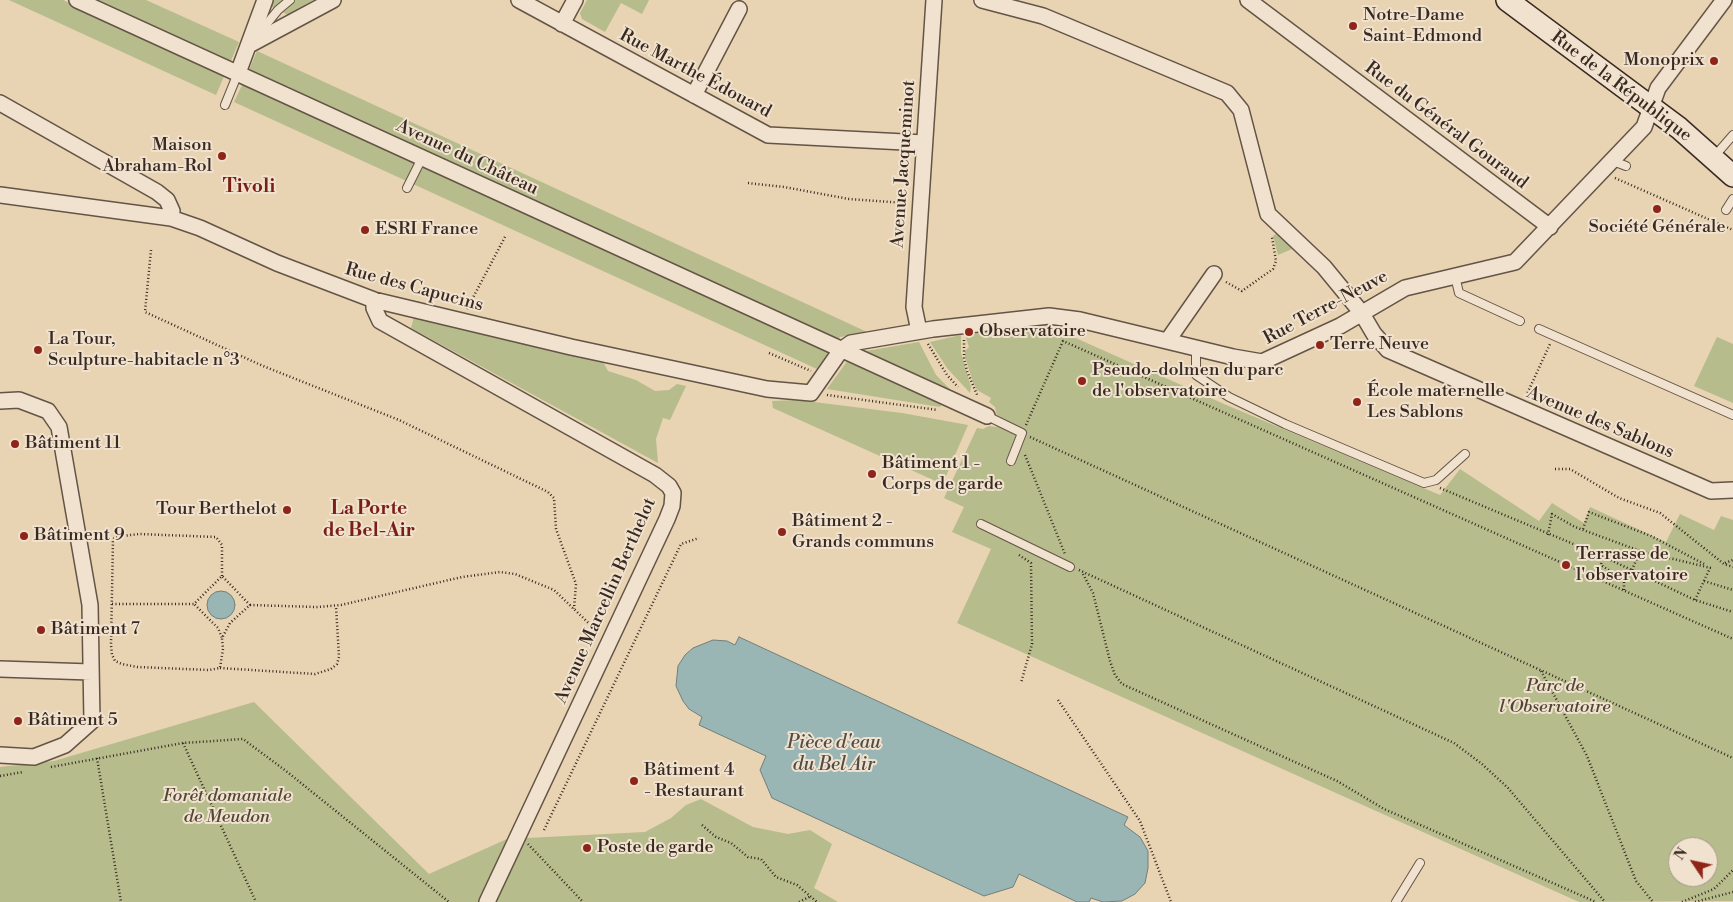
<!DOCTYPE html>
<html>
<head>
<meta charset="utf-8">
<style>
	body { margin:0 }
	#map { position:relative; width:1733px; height:902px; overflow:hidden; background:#e8d3b3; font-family:"Libre Bodoni",serif }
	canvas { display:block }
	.north { position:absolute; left:1668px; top:837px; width:50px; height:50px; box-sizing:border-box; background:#f0e2ce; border:1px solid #a69889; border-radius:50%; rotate:304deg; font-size:14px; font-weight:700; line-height:20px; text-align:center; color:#382921 }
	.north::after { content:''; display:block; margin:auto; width:18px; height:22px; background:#8f2418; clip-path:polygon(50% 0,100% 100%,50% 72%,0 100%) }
</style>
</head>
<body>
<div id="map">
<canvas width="1733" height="902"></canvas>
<div class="north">N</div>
</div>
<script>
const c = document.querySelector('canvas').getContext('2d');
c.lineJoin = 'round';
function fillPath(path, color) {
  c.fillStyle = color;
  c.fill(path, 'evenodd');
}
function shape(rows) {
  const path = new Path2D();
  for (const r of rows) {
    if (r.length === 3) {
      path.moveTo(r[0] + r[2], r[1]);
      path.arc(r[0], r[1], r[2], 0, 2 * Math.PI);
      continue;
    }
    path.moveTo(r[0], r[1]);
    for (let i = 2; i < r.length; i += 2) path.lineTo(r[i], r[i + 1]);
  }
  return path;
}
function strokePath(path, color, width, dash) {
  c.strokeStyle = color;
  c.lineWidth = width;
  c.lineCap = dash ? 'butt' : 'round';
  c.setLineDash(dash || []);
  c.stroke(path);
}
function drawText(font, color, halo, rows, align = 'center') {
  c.font = font + ' "Libre Bodoni",serif';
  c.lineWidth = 4;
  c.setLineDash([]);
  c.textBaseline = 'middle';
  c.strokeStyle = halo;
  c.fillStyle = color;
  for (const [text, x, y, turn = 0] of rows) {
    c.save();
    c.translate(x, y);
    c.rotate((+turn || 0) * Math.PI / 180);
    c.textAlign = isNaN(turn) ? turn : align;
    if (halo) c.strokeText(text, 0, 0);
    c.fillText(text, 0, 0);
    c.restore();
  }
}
fillPath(shape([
	[9,0,63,0,225,74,216,95],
	[91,0,146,0,239,42,230,63],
	[272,0,313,0,288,15,270,6],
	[587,0,649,0,642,14,621,3,605,32,582,19,580,13],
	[257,51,824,312,867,332,840,337,837,341,248,72],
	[244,81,829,351,817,369,234,102],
	[1277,233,1292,249,1278,255,1273,236],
	[414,317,603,362,608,371,636,380,655,391,669,390,677,384,686,386,670,420,663,418,656,439,658,463,411,328],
	[1044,324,1224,404,1440,495,1460,469,1539,521,1552,503,1584,523,1590,507,1666,542,1680,514,1714,530,1721,516,1733,520,1733,901,1579,902,957,623,991,549,952,532,964,507,944,498,977,428,983,429,989,426,996,427,1001,417,997,416,995,407,989,402,991,398,977,390,973,382,965,357,965,351,969,347,965,335],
	[1678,847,1708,847,1708,877,1678,877],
	[961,335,961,353,971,387,970,393,947,368,930,342],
	[1717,337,1733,344,1733,403,1694,386],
	[919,342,936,375,950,389,947,392,860,352],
	[848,360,943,403,940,407,827,389],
	[798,400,902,413,968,425,946,476,940,483,773,408,772,401],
	[254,702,429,874,507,839,645,832,671,818,686,805,701,799,753,827,788,834,810,830,832,844,814,888,838,902,0,902,0,767,54,761]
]), '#b6bc8c');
const water = shape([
	[221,605,14],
	[739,637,1128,817,1124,825,1140,837,1148,851,1148,868,1145,883,1135,894,1122,901,1103,902,1091,898,1089,902,1077,902,1019,874,1013,887,984,896,772,798,760,770,766,756,699,725,702,717,689,709,683,701,676,686,678,666,685,655,693,648,713,640,727,641,735,645,739,637]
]);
fillPath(water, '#99b6b5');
strokePath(water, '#727e7a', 1);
const service = shape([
	[256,37,278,10,290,0],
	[225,105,238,73],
	[1713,158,1733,135],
	[1613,161,1626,166],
	[407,188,422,158],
	[1726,210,1733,199],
	[1455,276,1459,293,1520,321],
	[1539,329,1733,415],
	[1196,347,1196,375,1229,397,1285,424,1424,483,1436,480,1465,454],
	[987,416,1022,433,1011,461],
	[981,524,1070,567],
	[1396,902,1420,863]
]);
const minor = shape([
	[77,0,987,416],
	[519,0,768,135,924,143],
	[982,0,1043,16,1227,93,1241,110,1268,214,1324,267,1361,312,1374,334,1388,350,1711,491,1733,490],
	[1248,0,1550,227],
	[562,24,575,0],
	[251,44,333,0],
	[238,73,265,0],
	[694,95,739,9],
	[0,103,157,192,167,200,172,211,171,218],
	[0,195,171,218,200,228,277,263,374,300,571,347,767,389,811,393,841,350,851,343,933,329,1049,316,1080,320,1233,357,1262,362,1340,326,1405,288,1515,262,1644,127,1658,88,1724,0],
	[374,300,374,308,380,321,655,475,669,486,673,493,672,506,667,519,487,902],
	[919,331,914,307,934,0],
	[1168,340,1214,274],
	[0,401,19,400,48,411,59,427,90,605,92,721,65,745,34,757,0,755],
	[0,669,91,672]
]);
const secondary = shape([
	[1507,0,1679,128,1733,176]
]);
strokePath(service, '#645446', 10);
strokePath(minor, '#645446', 18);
strokePath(secondary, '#382921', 24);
strokePath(shape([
	[1615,178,1733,230],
	[748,183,784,187,849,199,906,203],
	[151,250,145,312,263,366,399,420,548,492,554,498,556,529,576,584,574,609],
	[1226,282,1242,291,1273,269,1276,261,1272,237],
	[467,309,506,235],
	[964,340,964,358,967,371,978,397],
	[928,344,947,375,958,387],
	[769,353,811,371],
	[827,395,938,410],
	[1526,396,1550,344],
	[1026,425,1063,341,1733,639],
	[1030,437,1733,758],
	[1025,455,1065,554],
	[1555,469,1570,469,1619,498,1660,513,1724,564,1733,567],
	[1440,488,1602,556,1695,600,1733,612],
	[1583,529,1589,512,1651,536,1706,565],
	[1548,535,1552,514,1575,527,1640,551,1711,568],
	[1019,555,1031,563,1032,644,1021,683],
	[1602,556,1601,565,1624,580,1624,590],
	[1725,563,1733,560],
	[1079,570,1454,743,1482,764,1508,788,1605,902],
	[1632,570,1640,551],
	[1083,574,1093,593,1110,661,1115,675,1122,684,1337,781,1384,809,1596,902],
	[222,576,222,545,216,537,139,534,115,537,113,540,111,645,112,655,115,661,122,664,137,667,209,670,220,668,223,649,222,638],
	[1704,581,1733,590],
	[1695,600,1710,568],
	[112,604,194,604,222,576,250,605,230,623,222,638,218,628,194,604],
	[250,605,317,607,341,605,462,577,500,572,515,574,554,590,598,632],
	[220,668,315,674,331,669,337,664,339,657,336,606],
	[1541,671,1587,756,1636,881,1653,902],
	[1058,700,1140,821,1171,902],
	[183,743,256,902],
	[97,758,121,902],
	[51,767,183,743,243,739,286,771,449,902],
	[0,776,23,772],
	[702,825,716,837,731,843,748,857,761,859,776,877,797,885,817,902],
	[544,830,681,544,699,538],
	[528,844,583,902],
	[799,902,811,896],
	[1682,902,1714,889,1733,870],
	[1695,902,1733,892]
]), '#382921', 2.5, [1, 2.5]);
strokePath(service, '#f0e2ce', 8);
strokePath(minor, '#f0e2ce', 15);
strokePath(secondary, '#f0e2ce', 21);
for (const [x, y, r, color] of [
	[1353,26,5,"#8f2418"],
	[1714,61,5,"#8f2418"],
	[222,156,5,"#8f2418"],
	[1657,209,5,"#8f2418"],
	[365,230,5,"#8f2418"],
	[969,332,5,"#8f2418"],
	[1320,345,5,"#8f2418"],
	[38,350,5,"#8f2418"],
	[1082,381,5,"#8f2418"],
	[1357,402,5,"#8f2418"],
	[15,444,5,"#8f2418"],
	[872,474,5,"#8f2418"],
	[287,510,5,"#8f2418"],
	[782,532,5,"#8f2418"],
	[24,536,5,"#8f2418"],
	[1566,565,5,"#8f2418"],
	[41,630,5,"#8f2418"],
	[18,721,5,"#8f2418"],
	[634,781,5,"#8f2418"],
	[587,848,5,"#8f2418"]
]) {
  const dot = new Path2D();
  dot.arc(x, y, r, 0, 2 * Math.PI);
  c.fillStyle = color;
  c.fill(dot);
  strokePath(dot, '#f0e2ce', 2);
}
drawText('18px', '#382921', '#f0e2ce', [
	["Notre-Dame",1363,16],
	["Saint-Edmond",1363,37],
	["Monoprix",1704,61,"right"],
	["Maison",212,146,"right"],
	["Abraham-Rol",212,167,"right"],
	["Société Générale",1657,228,"center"],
	["ESRI France",375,230],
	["Observatoire",979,332],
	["La Tour,",48,340],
	["Sculpture-habitacle n°3",48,361],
	["Terre Neuve",1330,345],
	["Pseudo-dolmen du parc",1092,371],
	["de l'observatoire",1092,392],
	["École maternelle",1367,392],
	["Les Sablons",1367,413],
	["Bâtiment 11",25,444],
	["Bâtiment 1 -",882,464],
	["Corps de garde",882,485],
	["Tour Berthelot",277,510,"right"],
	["Bâtiment 2 -",792,522],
	["Grands communs",792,543],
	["Bâtiment 9",34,536],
	["Terrasse de",1576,555],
	["l'observatoire",1576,576],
	["Bâtiment 7",51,630],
	["Bâtiment 5",28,721],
	["Bâtiment 4",644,771],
	["- Restaurant",644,792],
	["Poste de garde",597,848]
], 'left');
drawText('18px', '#382921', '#f0e2ce', [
	["Rue Marthe Édouard",695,74,28],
	["Rue de la République",1621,87,37],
	["Rue du Général Gouraud",1446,126,37],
	["Avenue du Château",467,158,25],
	["Avenue Jacqueminot",904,164,-86],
	["Rue des Capucins",414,288,15],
	["Rue Terre-Neuve",1326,308,-28],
	["Avenue des Sablons",1600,423,23],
	["Avenue Marcellin Berthelot",606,601,-66]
]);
drawText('italic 18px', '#514636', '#f0e2ce', [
	["Parc de",1555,687],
	["l'Observatoire",1555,708],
	["Forêt domaniale",227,797],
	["de Meudon",227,818]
]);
drawText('bold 19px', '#7a1f14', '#f0e2ce', [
	["Tivoli",249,187],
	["La Porte",369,509],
	["de Bel-Air",369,531]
]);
drawText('italic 19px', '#504c46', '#f0e2ce', [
	["Pièce d'eau",834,743],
	["du Bel Air",834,765]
]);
</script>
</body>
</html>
